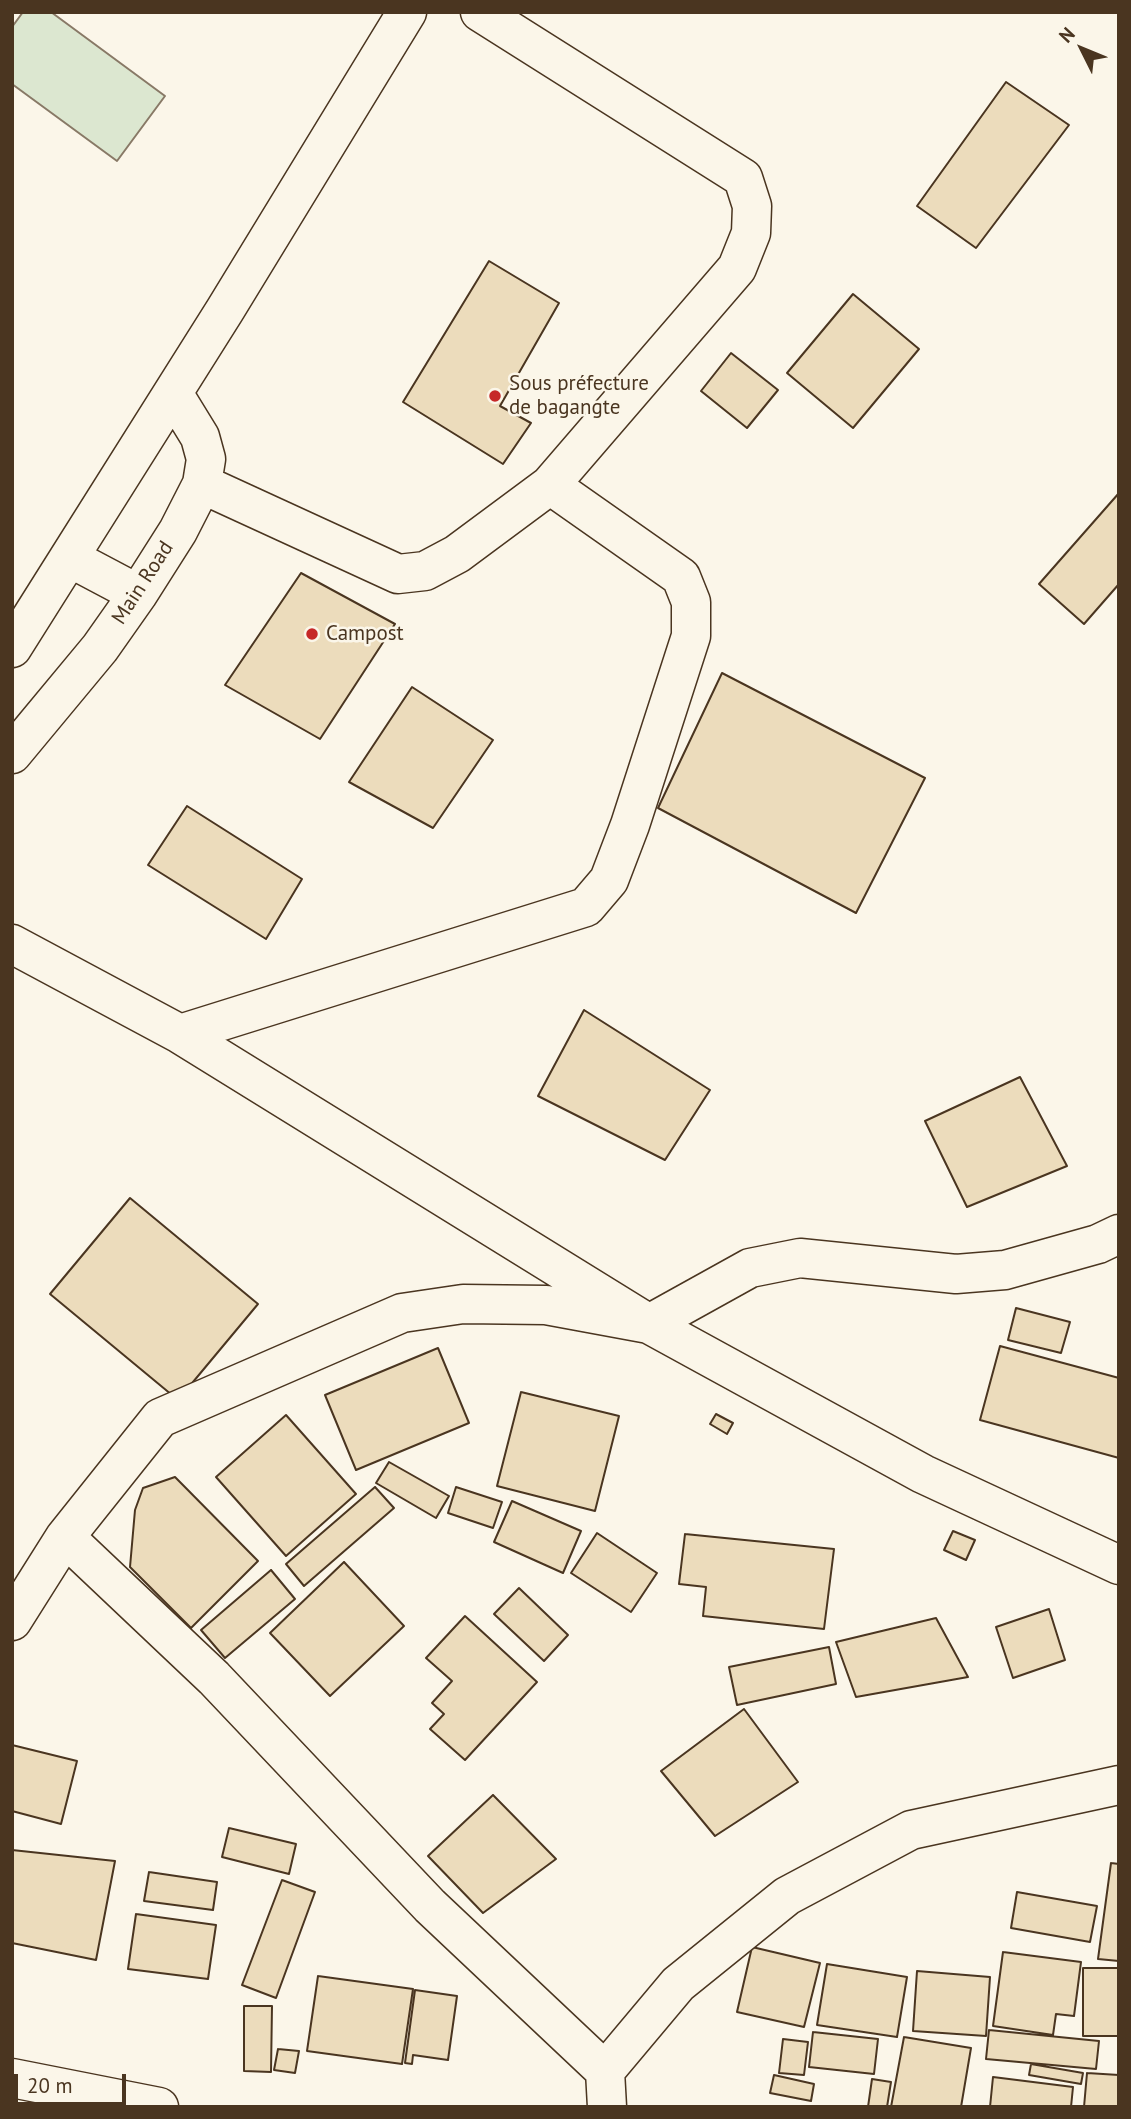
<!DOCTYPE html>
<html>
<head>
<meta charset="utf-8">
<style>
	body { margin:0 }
	#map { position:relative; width:1131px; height:2119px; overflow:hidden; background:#fbf6e9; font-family:"PT Sans",sans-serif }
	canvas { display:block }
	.frame { position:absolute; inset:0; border:14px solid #4a3520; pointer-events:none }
	.north { position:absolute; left:1047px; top:14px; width:70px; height:70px; -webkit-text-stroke:5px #fbf6e9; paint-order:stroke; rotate:313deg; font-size:19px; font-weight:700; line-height:28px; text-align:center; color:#4a3520 }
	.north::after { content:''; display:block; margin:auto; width:24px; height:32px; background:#4a3520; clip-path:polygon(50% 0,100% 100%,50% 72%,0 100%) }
	.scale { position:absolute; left:14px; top:2074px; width:112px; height:32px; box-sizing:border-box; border:4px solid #4a3520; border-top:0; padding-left:9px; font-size:21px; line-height:24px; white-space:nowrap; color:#4a3520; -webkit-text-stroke:5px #fbf6e9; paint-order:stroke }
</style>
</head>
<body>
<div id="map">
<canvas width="1131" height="2119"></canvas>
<div class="frame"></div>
<div class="north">N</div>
<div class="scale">20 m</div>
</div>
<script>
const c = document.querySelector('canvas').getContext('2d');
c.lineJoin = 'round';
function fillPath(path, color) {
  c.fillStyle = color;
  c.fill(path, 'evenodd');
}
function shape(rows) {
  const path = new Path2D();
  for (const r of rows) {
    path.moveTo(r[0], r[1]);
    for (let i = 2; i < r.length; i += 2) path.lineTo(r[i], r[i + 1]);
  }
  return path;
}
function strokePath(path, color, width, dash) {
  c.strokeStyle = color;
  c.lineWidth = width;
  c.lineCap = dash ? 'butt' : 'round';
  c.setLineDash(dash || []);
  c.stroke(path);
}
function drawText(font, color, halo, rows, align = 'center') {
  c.font = font + ' "PT Sans",sans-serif';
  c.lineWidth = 5;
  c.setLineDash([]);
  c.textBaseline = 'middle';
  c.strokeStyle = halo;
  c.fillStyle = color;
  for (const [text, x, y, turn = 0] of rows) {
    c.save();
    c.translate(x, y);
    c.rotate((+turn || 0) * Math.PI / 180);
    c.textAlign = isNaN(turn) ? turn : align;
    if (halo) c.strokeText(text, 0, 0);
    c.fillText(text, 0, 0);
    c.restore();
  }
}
const green = shape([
	[23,12,51,12,165,96,117,161,12,84,12,27,23,12]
]);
fillPath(green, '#dce7d0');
strokePath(green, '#887966', 2);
const building = shape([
	[1006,82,1069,125,976,248,917,206,1006,82],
	[489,261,559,303,500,406,531,423,503,464,403,402,489,261],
	[853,294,919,349,853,428,787,373,853,294],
	[731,353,778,390,747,428,701,391,731,353],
	[1119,493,1119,584,1084,624,1039,584,1119,493],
	[301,573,395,624,320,739,225,685,301,573],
	[722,673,925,778,856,913,658,808,722,673],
	[412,687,493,740,433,828,349,782,412,687],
	[187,806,302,879,266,939,148,865,187,806],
	[584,1010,710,1090,665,1160,538,1096,584,1010],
	[1020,1077,1067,1166,967,1207,925,1121,1020,1077],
	[130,1198,258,1304,178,1400,50,1294,130,1198],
	[1016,1308,1070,1322,1061,1353,1008,1340,1016,1308],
	[1000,1346,1119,1378,1119,1458,980,1420,1000,1346],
	[438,1348,469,1423,356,1470,325,1395,438,1348],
	[521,1392,619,1416,595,1511,497,1486,521,1392],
	[716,1414,733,1423,727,1434,710,1424,716,1414],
	[286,1415,356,1494,286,1556,216,1477,286,1415],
	[389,1462,449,1496,436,1518,376,1483,389,1462],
	[175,1477,258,1561,191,1628,130,1567,135,1510,143,1488,175,1477],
	[375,1487,394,1508,304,1586,286,1564,375,1487],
	[456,1487,502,1502,493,1528,448,1513,456,1487],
	[512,1501,581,1531,563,1573,494,1542,512,1501],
	[953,1531,975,1540,966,1560,944,1550,953,1531],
	[597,1533,657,1573,631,1612,571,1573,597,1533],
	[685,1534,834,1549,824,1629,703,1616,706,1587,679,1584,685,1534],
	[344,1562,404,1626,330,1696,270,1633,344,1562],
	[271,1570,295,1599,225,1658,201,1630,271,1570],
	[519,1588,568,1635,544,1661,494,1614,519,1588],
	[1049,1609,1065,1660,1013,1678,996,1627,1049,1609],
	[465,1616,537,1682,465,1760,430,1729,444,1714,432,1703,452,1681,426,1658,465,1616],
	[936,1618,968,1677,856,1697,836,1642,936,1618],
	[829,1647,836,1684,737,1705,729,1667,829,1647],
	[744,1709,798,1782,715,1836,661,1771,744,1709],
	[12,1745,77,1761,61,1824,12,1811,12,1745],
	[493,1795,556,1859,483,1913,428,1856,493,1795],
	[229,1828,296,1844,289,1874,222,1857,229,1828],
	[12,1850,115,1861,96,1960,12,1943,12,1850],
	[1111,1863,1119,1864,1119,1961,1098,1959,1111,1863],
	[149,1872,217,1882,213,1910,144,1901,149,1872],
	[282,1880,315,1892,276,1998,242,1985,282,1880],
	[1017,1892,1097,1906,1090,1942,1011,1928,1017,1892],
	[136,1914,216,1925,208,1979,128,1969,136,1914],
	[752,1947,820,1963,804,2027,737,2012,752,1947],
	[1003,1952,1081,1962,1074,2016,1056,2014,1053,2035,993,2026,1003,1952],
	[827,1964,907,1977,897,2037,817,2025,827,1964],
	[1083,1968,1119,1968,1119,2036,1083,2036,1083,1968],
	[917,1971,990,1977,986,2036,913,2031,917,1971],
	[318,1976,413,1989,402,2064,307,2051,318,1976],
	[415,1990,457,1996,448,2060,413,2055,412,2064,405,2063,415,1990],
	[244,2006,272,2006,271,2072,244,2071,244,2006],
	[989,2030,1099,2041,1096,2069,986,2059,989,2030],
	[813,2032,878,2039,874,2074,809,2067,813,2032],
	[904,2037,971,2048,961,2107,891,2107,904,2037],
	[783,2039,808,2042,804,2075,779,2073,783,2039],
	[278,2049,299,2051,295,2073,274,2070,278,2049],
	[1031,2064,1083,2073,1081,2084,1029,2075,1031,2064],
	[1087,2073,1119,2075,1119,2107,1084,2107,1087,2073],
	[774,2075,814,2084,811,2101,770,2093,774,2075],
	[993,2077,1073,2087,1071,2107,990,2107,993,2077],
	[872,2079,891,2082,887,2107,868,2107,872,2079]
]);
fillPath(building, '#ecdcbc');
strokePath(building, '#4a3520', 2);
const minor = shape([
	[202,484,398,574,425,571,457,554,550,485,737,268,751,233,752,206,743,178,480,12],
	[70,558,138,594],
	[12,648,225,310,407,12],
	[12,754,100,648,138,594,178,531,202,484,206,459,200,437,173,393],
	[12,944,180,1034,649,1324,923,1474,1119,1565],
	[180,1034,586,907,609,880,630,825,691,636,691,602,681,577,550,485],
	[12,1621,65,1537],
	[605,2071,430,1906,214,1678,65,1537,160,1418,402,1313,463,1304,546,1305,649,1324,750,1268,800,1258,956,1274,1005,1270,1098,1244,1119,1234],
	[12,2078,159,2107],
	[607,2107,605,2071,678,1984,787,1896,911,1830,1119,1785]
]);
strokePath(minor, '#4a3520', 41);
strokePath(minor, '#fbf6e9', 38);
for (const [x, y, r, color] of [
	[495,396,7,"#c62828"],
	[312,634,7,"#c62828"]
]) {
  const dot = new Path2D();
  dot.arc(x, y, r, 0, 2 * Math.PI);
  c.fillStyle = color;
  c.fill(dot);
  strokePath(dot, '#fbf6e9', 2.5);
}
drawText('21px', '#4a3520', '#fbf6e9', [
	["Sous préfecture",509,384],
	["de bagangte",509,408],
	["Campost",326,634]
], 'left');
drawText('21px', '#4a3520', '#fbf6e9', [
	["Main Road",143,583,-57]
]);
</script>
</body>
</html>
